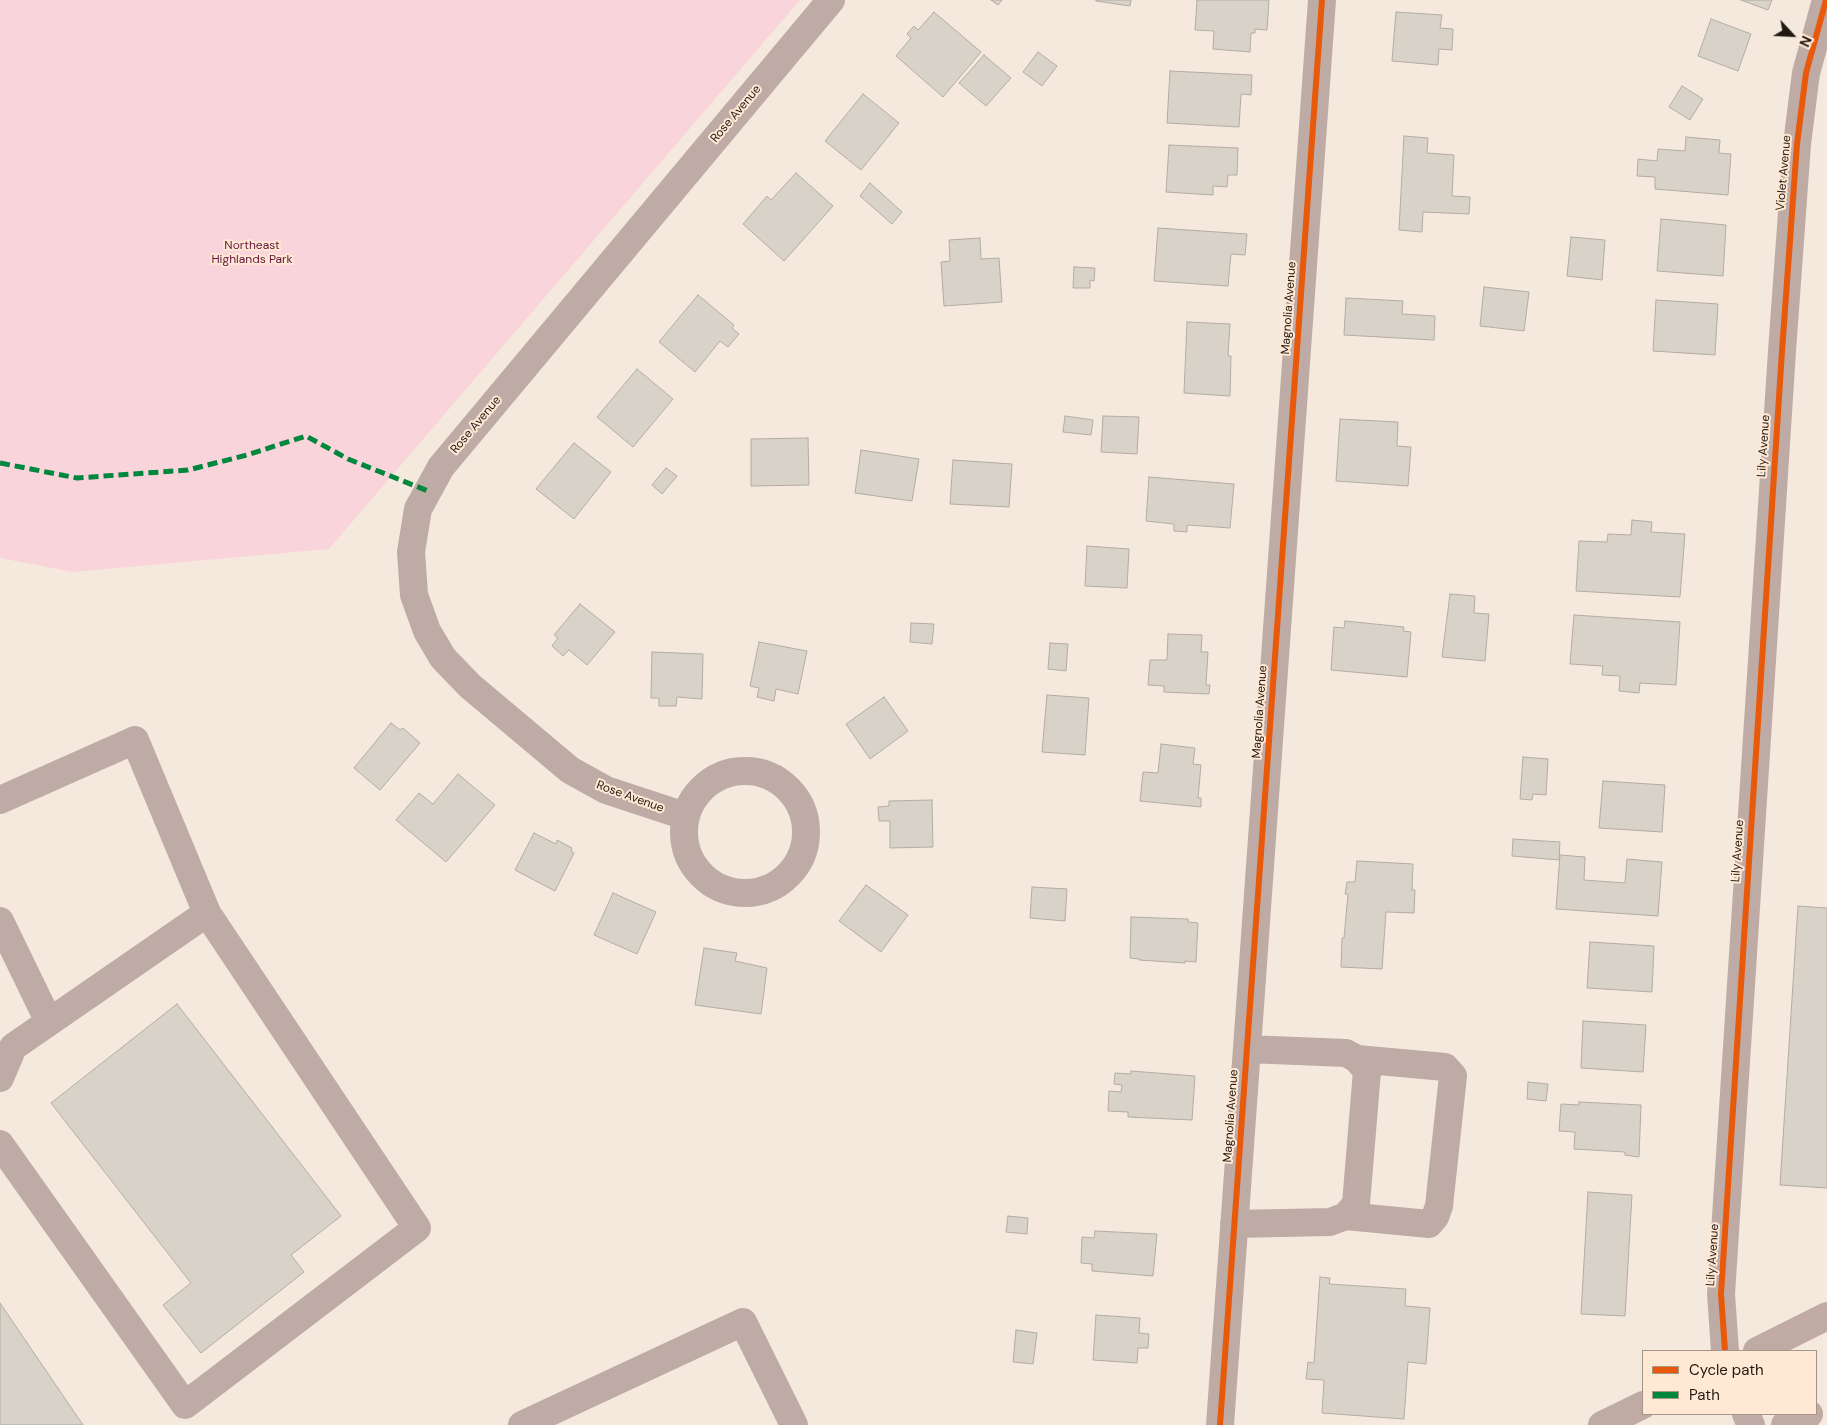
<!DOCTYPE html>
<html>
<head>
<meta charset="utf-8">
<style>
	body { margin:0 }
	#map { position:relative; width:1827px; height:1425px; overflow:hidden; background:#f5e9de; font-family:"DM Sans",sans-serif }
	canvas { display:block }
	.legend { position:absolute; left:1642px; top:1350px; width:175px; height:65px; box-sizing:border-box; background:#ffe8d4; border:1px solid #a69586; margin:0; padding:6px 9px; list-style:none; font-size:15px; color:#211912 }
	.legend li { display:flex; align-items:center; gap:10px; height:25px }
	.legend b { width:25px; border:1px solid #a69586 }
	.north { position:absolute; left:1767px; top:10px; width:50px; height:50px; -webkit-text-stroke:4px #ffe8d4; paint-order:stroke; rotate:115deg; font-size:14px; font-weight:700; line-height:20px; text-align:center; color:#211912 }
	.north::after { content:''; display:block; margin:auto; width:18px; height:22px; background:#211912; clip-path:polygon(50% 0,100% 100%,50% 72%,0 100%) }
</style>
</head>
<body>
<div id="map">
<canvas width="1827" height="1425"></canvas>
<ul class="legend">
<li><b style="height:6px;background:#e8590c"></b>Cycle path</li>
<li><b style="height:6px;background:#00873e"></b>Path</li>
</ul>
<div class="north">N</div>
</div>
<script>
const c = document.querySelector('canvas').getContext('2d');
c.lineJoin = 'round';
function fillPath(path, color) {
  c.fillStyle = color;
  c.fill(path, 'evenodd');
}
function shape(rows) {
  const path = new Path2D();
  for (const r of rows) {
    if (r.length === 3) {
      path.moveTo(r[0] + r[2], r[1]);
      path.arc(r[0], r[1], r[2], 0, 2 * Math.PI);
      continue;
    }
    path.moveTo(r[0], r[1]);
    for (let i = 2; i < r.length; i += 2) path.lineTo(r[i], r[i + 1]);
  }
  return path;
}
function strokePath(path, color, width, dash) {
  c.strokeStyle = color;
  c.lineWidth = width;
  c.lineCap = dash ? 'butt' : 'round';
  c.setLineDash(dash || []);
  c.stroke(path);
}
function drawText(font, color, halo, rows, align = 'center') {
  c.font = font + ' "DM Sans",sans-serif';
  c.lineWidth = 4;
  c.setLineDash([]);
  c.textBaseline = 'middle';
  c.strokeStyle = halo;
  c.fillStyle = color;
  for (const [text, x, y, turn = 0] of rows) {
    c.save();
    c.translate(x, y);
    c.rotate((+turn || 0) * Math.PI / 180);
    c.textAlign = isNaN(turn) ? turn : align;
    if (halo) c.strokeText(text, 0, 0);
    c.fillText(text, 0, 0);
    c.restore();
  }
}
fillPath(shape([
	[0,0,800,0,329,549,73,572,0,558]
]), '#fad4db');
const building = shape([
	[991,0,1002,0,998,5,991,0],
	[1096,0,1131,0,1130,6,1096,1,1096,0],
	[1197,0,1269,0,1267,30,1255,29,1255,33,1251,33,1250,52,1213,49,1214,31,1195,30,1197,0],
	[1741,0,1772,0,1768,10,1741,0],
	[934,12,981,52,943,97,896,56,911,38,907,34,914,26,918,30,934,12],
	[1396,12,1442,15,1440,28,1453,29,1452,50,1439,49,1438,65,1392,61,1396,12],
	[1711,19,1751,34,1738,71,1698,56,1711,19],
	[1038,52,1057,66,1042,86,1023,72,1038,52],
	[984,55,1011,78,986,106,959,83,984,55],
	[1170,71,1252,75,1251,95,1241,94,1239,127,1167,123,1170,71],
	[1682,86,1703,99,1690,120,1669,107,1682,86],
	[863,94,899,123,861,170,825,141,863,94],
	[1404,136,1428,138,1427,153,1454,155,1452,196,1470,197,1469,214,1423,212,1422,232,1399,230,1404,136],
	[1686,137,1720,140,1719,153,1731,154,1728,195,1655,189,1655,177,1637,176,1638,159,1657,161,1658,149,1685,151,1686,137],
	[1169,145,1238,148,1237,175,1228,175,1227,187,1213,186,1213,195,1166,192,1169,145],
	[796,173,833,206,784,261,743,224,767,196,771,200,796,173],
	[870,183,902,212,892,224,860,196,870,183],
	[1661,219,1726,225,1723,276,1657,271,1661,219],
	[1158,228,1247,234,1245,255,1231,254,1228,286,1154,281,1158,228],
	[1571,237,1605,240,1602,280,1567,276,1571,237],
	[980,238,981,259,999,258,1002,302,944,306,941,262,950,261,949,240,980,238],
	[1074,267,1095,268,1094,281,1090,280,1090,288,1073,288,1074,267],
	[1484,287,1529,292,1524,331,1480,326,1484,287],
	[698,295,734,325,732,328,739,334,728,347,720,341,695,372,659,342,698,295],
	[1346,298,1403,301,1402,314,1435,316,1434,340,1344,335,1346,298],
	[1656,300,1718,304,1715,355,1653,351,1656,300],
	[1187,322,1230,324,1228,356,1231,356,1230,396,1184,393,1187,322],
	[637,369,673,399,633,447,597,417,637,369],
	[1065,416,1093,420,1091,435,1063,432,1065,416],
	[1103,416,1139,417,1137,454,1101,452,1103,416],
	[1340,419,1398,422,1397,446,1411,447,1408,486,1336,481,1340,419],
	[808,438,809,485,751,486,751,439,808,438],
	[574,443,611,472,574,519,536,489,574,443],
	[861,450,919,459,912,501,855,493,861,450],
	[953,460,1012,464,1009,507,950,504,953,460],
	[666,468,677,476,662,494,652,485,666,468],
	[1149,477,1234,484,1230,528,1187,525,1187,532,1174,531,1174,524,1146,521,1149,477],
	[1632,520,1652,522,1651,532,1685,534,1680,597,1576,591,1579,541,1607,542,1608,534,1631,535,1632,520],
	[1087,546,1129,549,1127,588,1085,586,1087,546],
	[1450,594,1475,596,1474,613,1489,614,1485,661,1442,657,1450,594],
	[580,604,615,632,587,665,569,650,563,656,552,646,558,638,554,635,580,604],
	[1574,615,1680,622,1676,685,1640,683,1639,693,1619,691,1620,676,1602,675,1603,666,1570,664,1574,615],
	[1345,621,1404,627,1403,631,1411,632,1407,677,1331,670,1334,627,1344,628,1345,621],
	[911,623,934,624,932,644,910,642,911,623],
	[1168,634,1202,635,1201,652,1208,652,1206,685,1210,685,1209,694,1164,692,1164,686,1148,685,1150,660,1167,660,1168,634],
	[759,642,807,651,798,694,776,689,774,701,757,697,759,688,750,686,759,642],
	[1050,643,1068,644,1066,671,1048,669,1050,643],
	[652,652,703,654,702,699,677,697,676,706,659,706,659,698,651,698,652,652],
	[1047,695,1089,698,1085,755,1042,752,1047,695],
	[884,697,908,731,870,759,846,724,884,697],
	[391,723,400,730,403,728,420,743,380,790,354,768,391,723],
	[1161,744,1195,748,1193,764,1201,765,1198,798,1201,798,1201,807,1140,801,1143,772,1158,773,1161,744],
	[1523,757,1548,759,1546,795,1533,794,1532,800,1520,799,1523,757],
	[458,774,495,805,446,862,396,820,419,793,433,804,458,774],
	[1603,781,1665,785,1662,832,1599,828,1603,781],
	[932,800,933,847,890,848,890,821,879,821,878,807,889,806,889,801,932,800],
	[534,833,556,844,557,840,572,848,571,851,574,853,555,891,515,870,534,833],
	[1513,839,1560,842,1559,860,1512,856,1513,839],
	[1560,855,1585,857,1584,880,1625,883,1627,859,1662,862,1658,916,1556,909,1560,855],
	[1357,861,1413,864,1412,890,1415,890,1414,913,1386,912,1382,969,1341,967,1342,938,1344,938,1348,894,1345,894,1347,882,1355,882,1357,861],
	[866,885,908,915,881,952,839,921,866,885],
	[1032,887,1067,889,1065,921,1030,918,1032,887],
	[613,893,656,912,637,954,594,935,613,893],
	[1798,906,1827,908,1827,1188,1780,1185,1798,906],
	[1131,917,1188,919,1188,922,1198,923,1196,962,1185,961,1185,963,1139,960,1139,959,1130,958,1131,917],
	[1590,942,1654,946,1652,992,1587,988,1590,942],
	[704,948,737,953,735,961,767,968,761,1014,695,1005,704,948],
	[177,1004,341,1216,291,1255,304,1272,201,1353,163,1305,191,1283,51,1103,177,1004],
	[1583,1021,1646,1025,1643,1072,1581,1068,1583,1021],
	[1131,1071,1195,1076,1192,1120,1128,1117,1128,1112,1108,1111,1109,1091,1121,1092,1122,1085,1114,1084,1115,1073,1131,1074,1131,1071],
	[1528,1082,1548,1084,1546,1101,1527,1099,1528,1082],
	[1579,1102,1641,1105,1639,1157,1625,1155,1625,1152,1574,1149,1575,1132,1559,1131,1561,1104,1579,1105,1579,1102],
	[1588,1192,1632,1195,1625,1316,1581,1314,1588,1192],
	[1008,1216,1028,1218,1027,1234,1006,1232,1008,1216],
	[1095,1231,1157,1234,1153,1276,1092,1271,1092,1264,1081,1263,1082,1237,1094,1238,1095,1231],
	[1320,1277,1330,1278,1329,1284,1406,1289,1405,1306,1430,1308,1426,1364,1408,1362,1404,1419,1322,1413,1324,1380,1306,1379,1308,1362,1314,1363,1320,1277],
	[0,1303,83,1425,0,1425,0,1303],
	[1096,1315,1140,1318,1139,1333,1149,1334,1148,1348,1138,1348,1137,1363,1093,1360,1096,1315],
	[1016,1330,1037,1333,1033,1364,1013,1362,1016,1330]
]);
fillPath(building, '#d9d2c8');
strokePath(building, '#b3aca3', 1);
strokePath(shape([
	[745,832,61],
	[0,800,135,740,207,913],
	[685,816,606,790,570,770,470,686,443,658,427,631,414,595,411,552,418,509,441,467,831,0],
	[0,921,49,1022],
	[0,1078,13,1047,207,913,417,1228,185,1405,0,1144],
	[1346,1216,1429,1224,1435,1217,1439,1206,1453,1076,1445,1067,1357,1059],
	[1234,1224,1330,1222,1346,1216,1356,1204,1367,1071,1357,1059,1346,1053,1247,1049],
	[1725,1351,1721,1294,1782,351,1797,144,1806,73,1826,0],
	[1746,1414,1751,1425],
	[522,1425,743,1322,794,1425],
	[1220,1425,1322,0]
]), '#bfaba6', 28);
strokePath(shape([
	[1757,1351,1827,1316],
	[1602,1425,1643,1405],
	[1785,1425,1809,1414]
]), '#bfaaa4', 28);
strokePath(shape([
	[0,463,77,478,188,470,247,455,306,436,348,459,428,491]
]), '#00873e', 5, [10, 5]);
strokePath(shape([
	[1725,1351,1721,1294,1782,351,1797,144,1806,73,1826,0],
	[1220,1425,1322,0]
]), '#e8590c', 6);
drawText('12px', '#211912', '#ffe8d4', [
	["Rose Avenue",736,114,-50],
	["Violet Avenue",1784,173,-85],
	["Magnolia Avenue",1289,308,-86],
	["Rose Avenue",476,425,-50],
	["Lily Avenue",1764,446,-86],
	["Magnolia Avenue",1260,712,-86],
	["Rose Avenue",630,797,20],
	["Lily Avenue",1738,851,-86],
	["Magnolia Avenue",1231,1116,-86],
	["Lily Avenue",1713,1255,-86]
]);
drawText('12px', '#63123c', '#ffe8d4', [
	["Northeast",252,246],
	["Highlands Park",252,260]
]);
</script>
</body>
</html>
